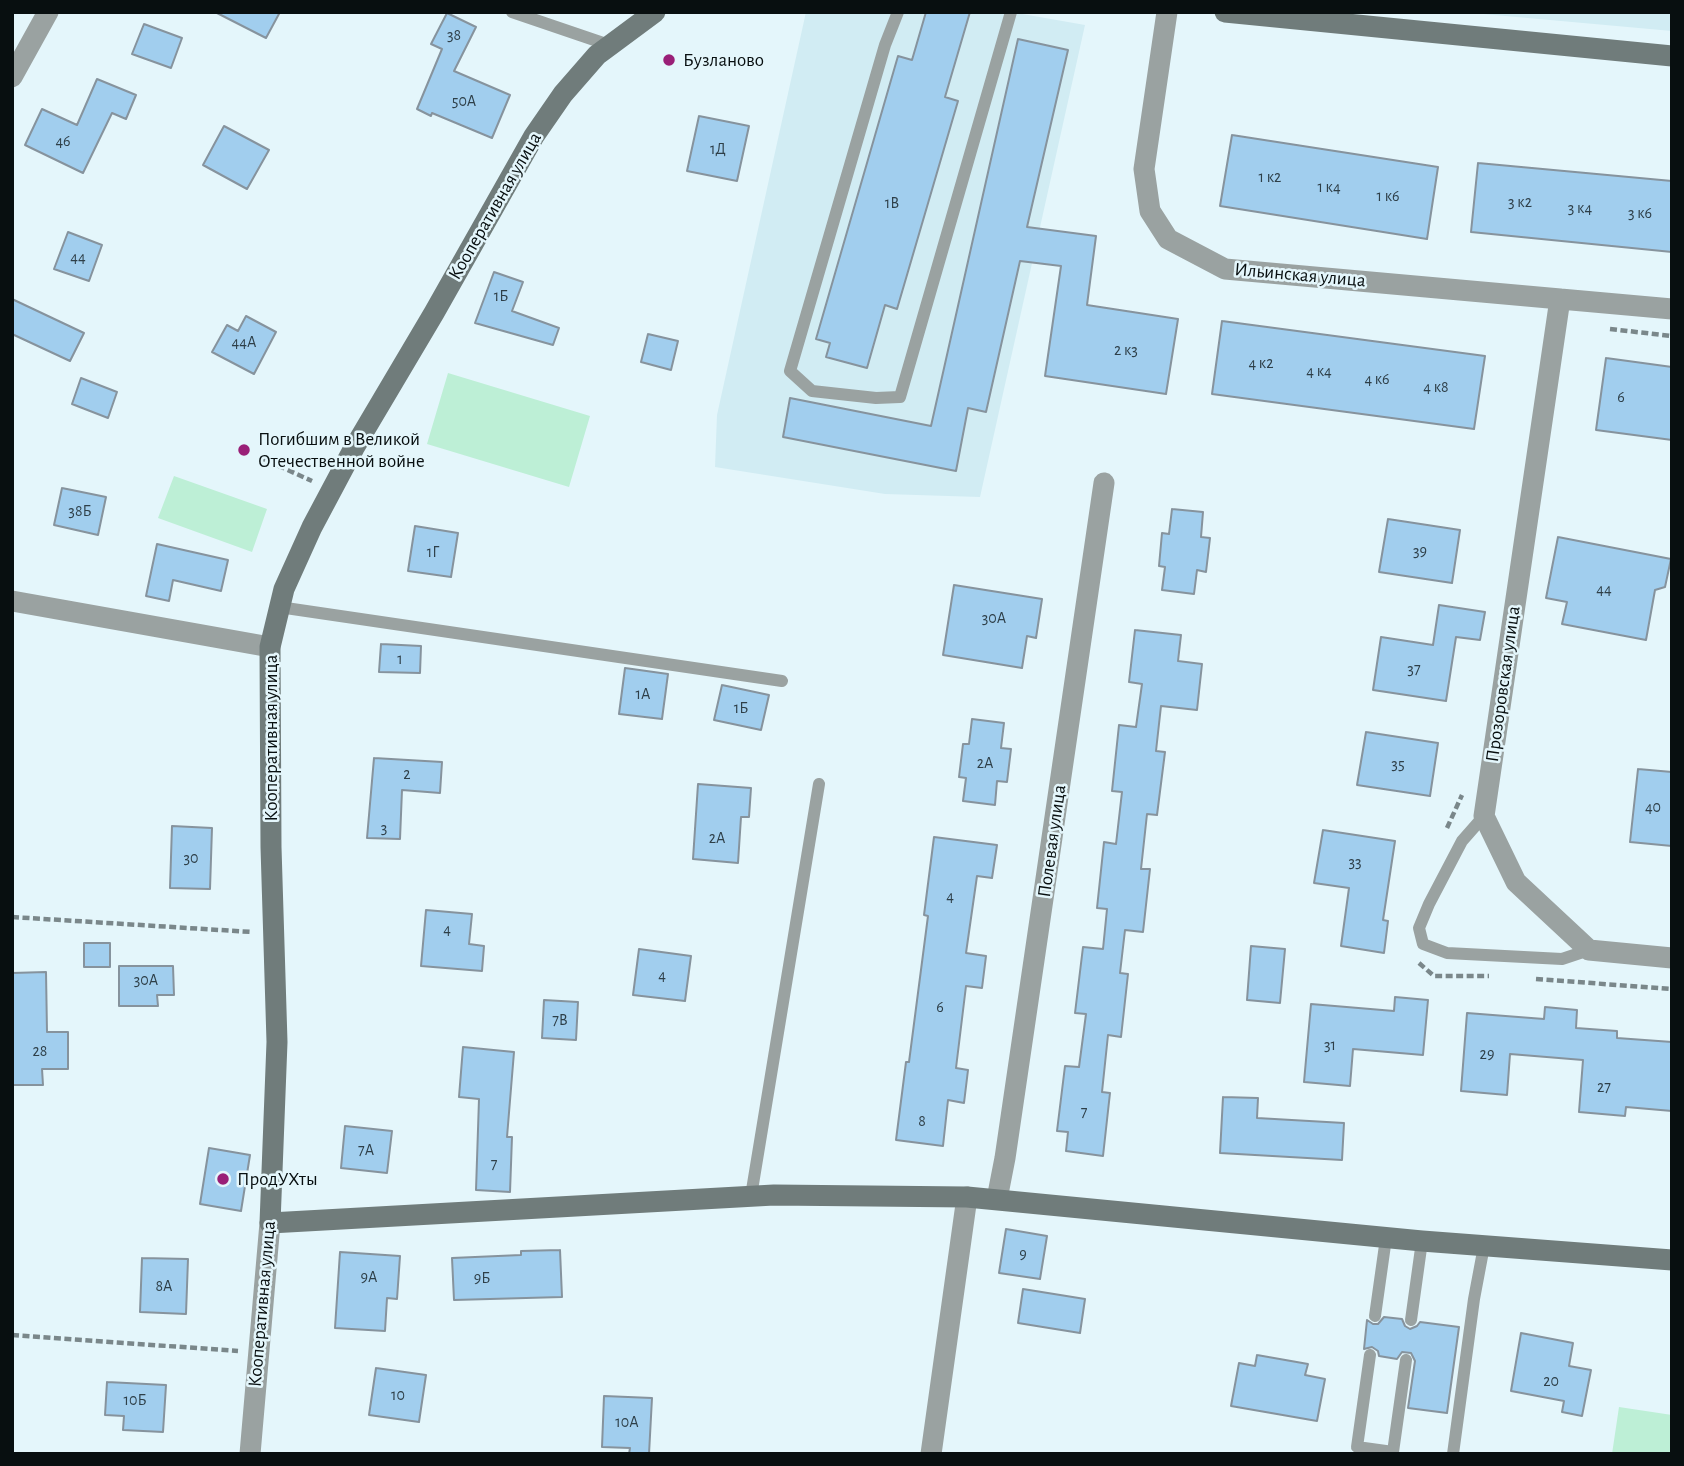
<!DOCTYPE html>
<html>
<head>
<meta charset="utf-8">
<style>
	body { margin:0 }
	#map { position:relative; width:1684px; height:1466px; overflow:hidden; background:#e4f6fb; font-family:"Alegreya Sans",sans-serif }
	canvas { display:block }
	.frame { position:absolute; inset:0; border:14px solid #080f10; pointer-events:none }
</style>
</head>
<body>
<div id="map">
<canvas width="1684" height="1466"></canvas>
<div class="frame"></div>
</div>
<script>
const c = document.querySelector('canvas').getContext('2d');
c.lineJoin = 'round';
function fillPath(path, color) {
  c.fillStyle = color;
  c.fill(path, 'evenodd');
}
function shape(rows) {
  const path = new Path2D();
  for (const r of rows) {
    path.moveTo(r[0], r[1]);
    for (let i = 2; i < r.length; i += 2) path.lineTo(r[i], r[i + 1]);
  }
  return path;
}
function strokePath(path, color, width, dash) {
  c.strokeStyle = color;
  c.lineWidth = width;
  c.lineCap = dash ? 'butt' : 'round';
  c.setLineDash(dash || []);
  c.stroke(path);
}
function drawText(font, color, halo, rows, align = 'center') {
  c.font = font + ' "Alegreya Sans",sans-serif';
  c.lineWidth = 5;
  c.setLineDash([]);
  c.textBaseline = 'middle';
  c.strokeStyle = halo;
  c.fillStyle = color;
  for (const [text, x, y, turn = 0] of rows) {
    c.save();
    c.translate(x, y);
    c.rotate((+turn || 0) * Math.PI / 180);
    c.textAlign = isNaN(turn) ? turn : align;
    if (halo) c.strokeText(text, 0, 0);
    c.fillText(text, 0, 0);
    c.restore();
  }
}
fillPath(shape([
	[806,12,1011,12,1085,25,980,497,885,494,715,467,717,415],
	[1461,12,1672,12,1672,31]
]), '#d1ecf3');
fillPath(shape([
	[448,373,590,416,569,487,427,444],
	[174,476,267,509,252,552,158,518],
	[1619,1407,1672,1415,1672,1454,1612,1454]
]), '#bdefd6');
const building = shape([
	[215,12,280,12,266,38,215,12],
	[926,12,970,12,945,97,958,101,897,309,885,305,867,368,826,357,830,343,816,339,898,56,912,60,926,12],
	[447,13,476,27,454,71,510,95,492,138,432,113,431,116,417,109,442,49,431,44,447,13],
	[144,24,182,38,171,68,132,54,144,24],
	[1018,39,1068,50,1027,227,1096,236,1087,305,1178,319,1166,394,1045,376,1061,266,1020,261,986,412,968,408,956,471,783,437,790,398,931,426,1018,39],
	[97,79,136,95,126,119,112,113,83,173,25,145,42,109,77,125,97,79],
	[699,116,749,126,737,181,687,171,699,116],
	[224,126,269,150,247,189,203,165,224,126],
	[1232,135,1438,167,1427,239,1220,206,1232,135],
	[1478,163,1672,181,1672,252,1471,232,1478,163],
	[68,232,102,245,89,281,54,269,68,232],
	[494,272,523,282,512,311,559,328,553,345,475,323,494,272],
	[12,299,84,333,70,361,12,334,12,299],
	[246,316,276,332,254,374,212,352,227,325,238,331,246,316],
	[1222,321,1485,356,1474,429,1212,394,1222,321],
	[648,334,678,341,671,370,641,362,648,334],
	[1606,358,1672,367,1672,440,1596,430,1606,358],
	[81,378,117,392,108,418,72,404,81,378],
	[62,488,106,497,98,535,54,525,62,488],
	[1172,509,1203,512,1201,537,1210,538,1206,572,1197,570,1194,594,1162,590,1165,567,1159,566,1162,533,1169,534,1172,509],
	[1388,519,1460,530,1452,583,1379,572,1388,519],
	[415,526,458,533,451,577,408,571,415,526],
	[1558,537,1671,559,1665,587,1655,590,1646,640,1562,624,1567,602,1546,598,1558,537],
	[157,544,228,560,221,591,173,580,169,601,146,596,157,544],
	[954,585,1042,599,1036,638,1027,636,1022,668,943,655,954,585],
	[1439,605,1485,612,1480,640,1456,637,1446,701,1373,690,1381,637,1433,645,1439,605],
	[1135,630,1181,635,1178,661,1202,664,1197,710,1161,706,1156,751,1165,752,1157,815,1147,814,1141,869,1150,869,1143,932,1125,930,1120,973,1128,974,1121,1037,1108,1035,1102,1092,1110,1093,1103,1156,1066,1151,1068,1132,1057,1131,1065,1066,1079,1067,1086,1014,1075,1013,1083,947,1103,949,1107,909,1097,908,1104,842,1116,844,1122,792,1112,791,1119,725,1136,727,1142,684,1129,682,1135,630],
	[381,644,421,646,420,673,379,672,381,644],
	[625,668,668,674,662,719,619,714,625,668],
	[722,685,769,695,761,730,714,720,722,685],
	[972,719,1004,723,1001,748,1011,749,1007,782,997,781,995,805,963,801,966,778,959,777,963,744,969,744,972,719],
	[1366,732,1438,743,1430,796,1357,785,1366,732],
	[374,758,442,762,440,793,402,790,400,839,367,838,374,758],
	[1638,769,1672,772,1672,846,1630,842,1638,769],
	[698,784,751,788,749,817,741,817,738,863,693,859,698,784],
	[172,826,212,828,210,889,170,888,172,826],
	[1323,830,1395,841,1383,920,1388,921,1384,953,1341,946,1349,888,1314,883,1323,830],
	[934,837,997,845,992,878,977,876,966,953,986,956,982,988,966,986,956,1068,968,1070,964,1103,948,1100,943,1146,896,1140,906,1062,909,1062,928,916,924,915,934,837],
	[426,910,472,914,469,944,484,946,482,971,421,966,426,910],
	[84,943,110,943,110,967,84,967,84,943],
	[1251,946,1285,949,1280,1003,1247,1000,1251,946],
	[639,949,691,956,685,1001,633,995,639,949],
	[119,966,173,966,174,995,157,995,158,1006,119,1006,119,966],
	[46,972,47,1032,68,1032,68,1069,42,1069,43,1085,12,1085,12,973,46,972],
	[1395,997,1428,1000,1423,1055,1353,1049,1350,1086,1304,1082,1311,1004,1394,1011,1395,997],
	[544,1000,578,1002,576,1040,542,1038,544,1000],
	[1545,1007,1577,1010,1576,1028,1617,1031,1617,1038,1672,1042,1672,1111,1626,1107,1625,1116,1579,1112,1583,1060,1510,1054,1507,1095,1461,1091,1467,1013,1544,1019,1545,1007],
	[463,1047,514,1052,507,1137,512,1137,510,1192,476,1190,479,1099,459,1097,463,1047],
	[1223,1097,1258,1098,1257,1118,1344,1123,1342,1160,1220,1153,1223,1097],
	[345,1126,392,1131,387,1173,341,1168,345,1126],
	[209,1148,250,1155,241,1211,200,1204,209,1148],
	[1006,1229,1047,1236,1040,1279,999,1273,1006,1229],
	[560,1250,562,1297,454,1300,452,1258,521,1255,521,1251,560,1250],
	[340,1252,400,1256,397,1299,387,1298,385,1331,335,1328,340,1252],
	[142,1258,188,1259,186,1314,140,1312,142,1258],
	[1023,1289,1085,1299,1080,1333,1018,1323,1023,1289],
	[1384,1317,1402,1319,1405,1326,1410,1329,1417,1326,1420,1322,1459,1327,1447,1413,1408,1408,1415,1361,1411,1353,1402,1352,1397,1359,1379,1356,1378,1351,1372,1347,1364,1349,1367,1320,1373,1324,1378,1324,1384,1317],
	[1521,1333,1573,1343,1569,1366,1591,1370,1582,1416,1562,1412,1564,1401,1511,1391,1521,1333],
	[1257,1355,1308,1364,1305,1375,1325,1379,1317,1421,1231,1406,1239,1363,1255,1366,1257,1355],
	[376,1368,426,1375,419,1422,369,1415,376,1368],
	[107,1382,166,1385,163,1432,123,1430,124,1416,105,1415,107,1382],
	[604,1396,652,1398,649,1454,629,1454,630,1448,602,1447,604,1396]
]);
fillPath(building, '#a1ceee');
strokePath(building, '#86939d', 2);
strokePath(shape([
	[1610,329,1672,336],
	[259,457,312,481],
	[1447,828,1462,795],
	[12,917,252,932],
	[1419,963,1434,976,1489,976],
	[1536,979,1672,989],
	[12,1335,238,1351]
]), '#7a878a', 4.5, [7, 3.5]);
strokePath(shape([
	[512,12,609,45],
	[898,12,885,45,790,371,812,391,876,398,900,397,1011,12],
	[279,607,782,681],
	[1484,816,1462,841,1429,904,1419,928,1423,944,1447,953,1562,959,1589,950],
	[751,1196,819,784],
	[1375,1316,1386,1238],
	[1411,1320,1422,1241],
	[1370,1355,1357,1447,1393,1452,1406,1360],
	[1453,1454,1474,1299,1484,1246]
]), '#9aa2a1', 12);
strokePath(shape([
	[1167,12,1144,169,1150,211,1168,239,1225,269,1672,309],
	[12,77,48,12],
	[1560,299,1484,816,1516,882,1589,950,1672,958],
	[12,601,270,647],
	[997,1199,1005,1158,1104,483],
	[250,1454,270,1223],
	[931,1454,967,1197]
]), '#9aa2a1', 21);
strokePath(shape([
	[655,12,597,55,563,94,534,136,434,313,354,448,312,527,284,589,270,647,271,847,277,1042,270,1223,774,1195,967,1197,1422,1241,1672,1260],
	[1225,12,1672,56]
]), '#707c7b', 21);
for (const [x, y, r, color] of [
	[669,60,7,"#991f77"],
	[244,450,7,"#991f77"],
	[223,1179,7,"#991f77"]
]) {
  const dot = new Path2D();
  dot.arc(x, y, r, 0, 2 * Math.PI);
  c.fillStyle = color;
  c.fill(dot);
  strokePath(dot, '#e4f6fb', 2.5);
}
drawText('16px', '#2e3f48', null, [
	["38",454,35],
	["50А",464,101],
	["46",63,141],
	["1Д",718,149],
	["1 к2",1270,177],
	["1 к4",1329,187],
	["1 к6",1388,196],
	["3 к2",1520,202],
	["1В",892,203],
	["3 к4",1580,208],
	["3 к6",1640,213],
	["44",78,257],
	["1Б",501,296],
	["44А",244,342],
	["2 к3",1126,350],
	["4 к2",1261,363],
	["4 к4",1319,371],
	["4 к6",1377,379],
	["4 к8",1436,387],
	["6",1621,397],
	["38Б",80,511],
	["39",1420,551],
	["1Г",433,552],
	["44",1604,589],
	["30А",994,618],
	["1",400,659],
	["37",1414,669],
	["1А",643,694],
	["1Б",741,708],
	["2А",985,763],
	["35",1398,764],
	["2",407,774],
	["40",1653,807],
	["3",384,828],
	["2А",717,838],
	["30",191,858],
	["33",1355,862],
	["4",950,896],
	["4",447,929],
	["4",662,975],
	["30А",146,980],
	["6",940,1007],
	["7В",560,1020],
	["31",1330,1045],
	["28",40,1051],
	["29",1487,1054],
	["27",1604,1087],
	["7",1084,1112],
	["8",922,1121],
	["7А",366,1150],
	["7",494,1164],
	["9",1023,1254],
	["9А",369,1277],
	["9Б",482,1278],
	["8А",164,1286],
	["20",1551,1381],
	["10",398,1395],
	["10Б",135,1400],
	["10А",627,1422]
]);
drawText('19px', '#080f10', '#e4f6fb', [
	["Бузланово",683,60],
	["Погибшим в Великой",258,439],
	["Отечественной войне",258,461],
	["ПродУХты",237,1179]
], 'left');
drawText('19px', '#080f10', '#e4f6fb', [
	["Кооперативная улица",495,206,-60],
	["Ильинская улица",1300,275,5],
	["Прозоровская улица",1503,684,-82],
	["Кооперативная улица",271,738,-90],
	["Полевая улица",1052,841,-82],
	["Кооперативная улица",262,1304,-85]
]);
</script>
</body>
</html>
